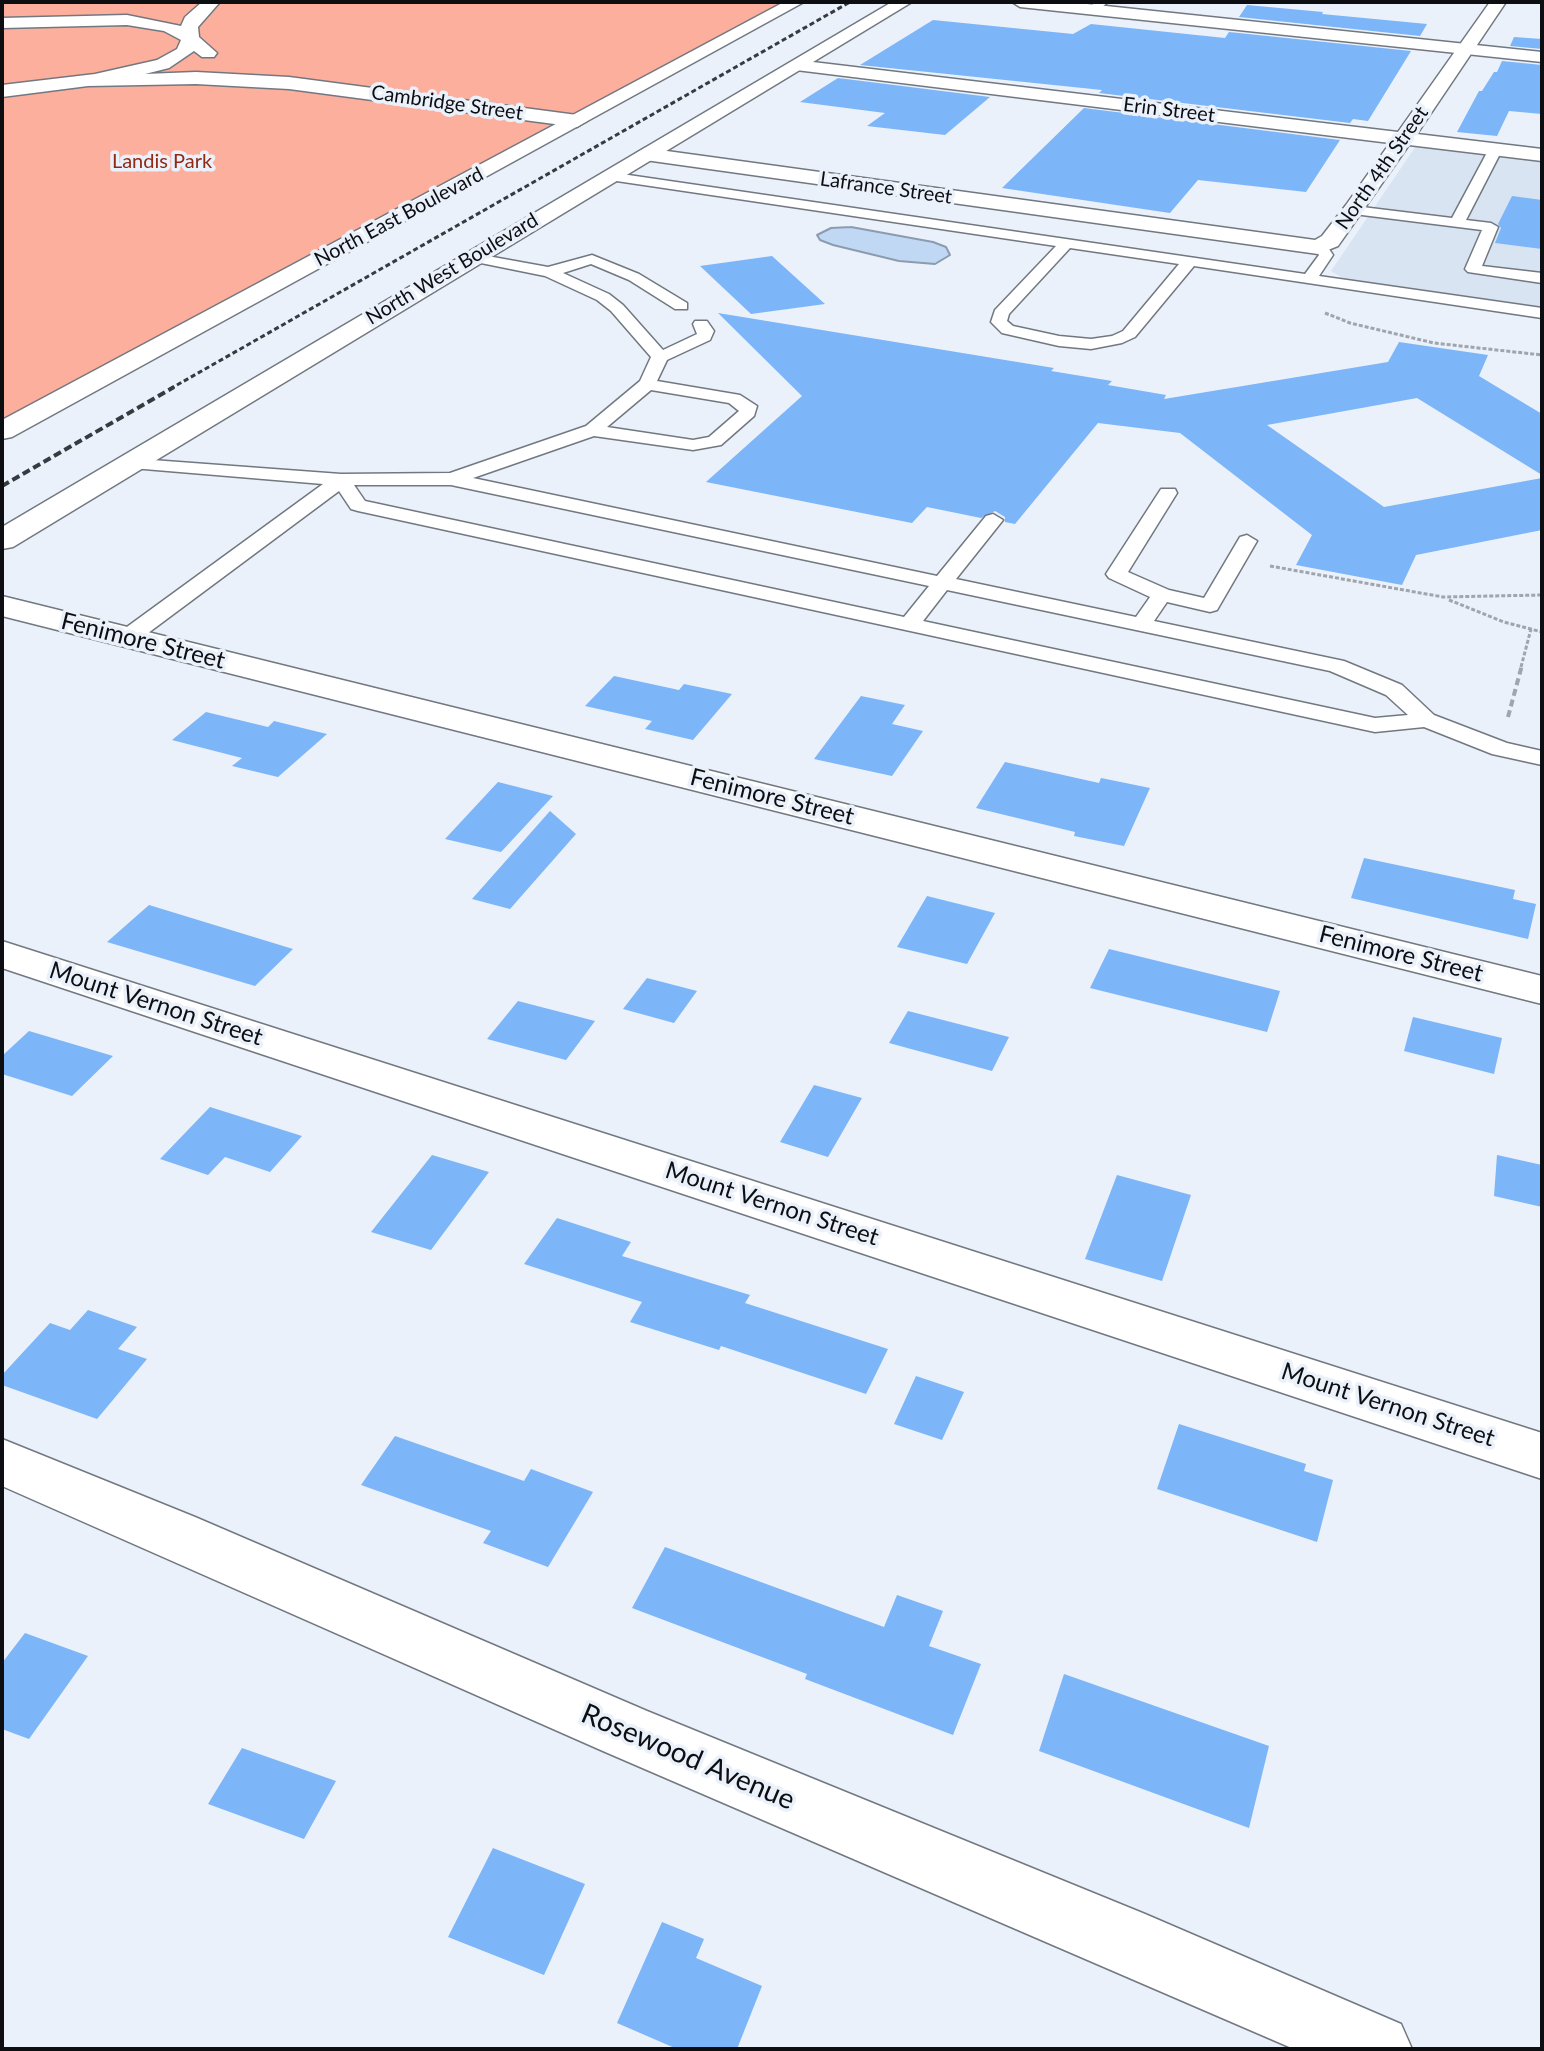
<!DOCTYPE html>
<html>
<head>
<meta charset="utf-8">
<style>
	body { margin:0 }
	#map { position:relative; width:1544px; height:2051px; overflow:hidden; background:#eaf1fa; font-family:Lato,sans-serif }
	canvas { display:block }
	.frame { position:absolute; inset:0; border:4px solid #0c0e11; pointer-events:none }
</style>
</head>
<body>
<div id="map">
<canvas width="1544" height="2051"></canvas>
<div class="frame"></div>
</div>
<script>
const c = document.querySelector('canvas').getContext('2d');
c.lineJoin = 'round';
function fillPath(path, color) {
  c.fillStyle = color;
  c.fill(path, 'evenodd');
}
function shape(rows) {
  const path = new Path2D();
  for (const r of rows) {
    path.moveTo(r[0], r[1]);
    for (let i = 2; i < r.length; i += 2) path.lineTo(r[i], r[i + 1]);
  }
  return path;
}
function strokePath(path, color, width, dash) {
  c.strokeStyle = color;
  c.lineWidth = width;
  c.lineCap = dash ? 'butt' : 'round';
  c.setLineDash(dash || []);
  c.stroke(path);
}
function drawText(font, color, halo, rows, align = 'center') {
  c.font = font + ' Lato,sans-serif';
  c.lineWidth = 7;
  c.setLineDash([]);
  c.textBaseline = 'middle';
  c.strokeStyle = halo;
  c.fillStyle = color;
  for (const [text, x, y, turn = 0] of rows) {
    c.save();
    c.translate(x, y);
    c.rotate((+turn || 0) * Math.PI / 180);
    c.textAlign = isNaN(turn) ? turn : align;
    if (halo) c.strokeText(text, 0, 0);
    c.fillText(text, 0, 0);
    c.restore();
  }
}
fillPath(shape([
	[1416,146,1542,161,1542,308,1346,280,1331,271]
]), '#d8e4f2');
fillPath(shape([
	[2,2,796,2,2,431]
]), '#fcaf9d');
const water = shape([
	[851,227,933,242,946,247,950,255,935,264,899,261,833,245,820,240,817,235,831,228,851,227]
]);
fillPath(water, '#c1d8f4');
strokePath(water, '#8b9bb0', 2);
fillPath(shape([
	[1247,5,1323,12,1322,14,1427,24,1420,36,1239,17],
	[933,20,1073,34,1091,24,1225,38,1229,32,1411,51,1368,121,1353,119,1350,123,1099,93,1102,90,860,65],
	[1514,37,1542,39,1542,49,1510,46],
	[1502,61,1542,65,1542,114,1509,111,1497,136,1457,132,1479,91,1482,91,1494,72,1497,72],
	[838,78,990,97,945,135,867,126,885,113,800,102],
	[1084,108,1340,140,1306,192,1198,180,1170,213,1002,188],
	[1512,196,1542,200,1542,249,1495,243,1501,228,1498,224],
	[772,256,825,304,751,314,700,266],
	[718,313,1054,368,1051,371,1112,381,1108,385,1166,395,1164,399,1388,362,1399,342,1488,355,1479,376,1542,414,1542,475,1417,398,1267,425,1384,507,1542,478,1542,530,1416,555,1402,585,1296,565,1312,535,1180,433,1098,423,1015,524,1005,522,1005,517,995,511,981,518,927,507,912,523,706,482,802,396],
	[614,676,679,690,684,684,732,694,693,740,645,729,652,721,585,706],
	[861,696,905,705,892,724,923,731,892,776,814,759],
	[206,712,268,727,274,721,327,734,278,777,232,766,242,758,172,740],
	[1005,762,1099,783,1101,778,1150,788,1124,846,1074,836,1075,832,976,808],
	[498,782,553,796,501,852,445,839],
	[550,811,576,834,510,909,472,899],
	[1364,858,1515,890,1513,899,1536,904,1528,939,1351,898],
	[927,896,995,913,967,964,897,947],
	[149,905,293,949,255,986,107,942],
	[1109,949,1280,991,1267,1032,1090,988],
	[647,978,697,991,674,1023,623,1009],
	[518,1001,595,1021,566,1060,487,1039],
	[908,1011,1009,1037,992,1071,889,1043],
	[1413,1017,1502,1038,1494,1074,1404,1051],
	[29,1031,113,1056,72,1096,2,1074,2,1056],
	[814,1085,862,1098,828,1157,780,1142],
	[210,1107,302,1136,270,1172,225,1157,208,1175,160,1159],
	[432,1155,489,1172,431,1250,371,1232],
	[1497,1155,1542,1165,1542,1207,1494,1196],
	[1117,1175,1191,1195,1162,1281,1085,1259],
	[557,1218,631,1242,622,1256,750,1295,745,1303,888,1349,866,1394,721,1346,719,1350,630,1322,642,1302,524,1264],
	[88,1310,137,1327,118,1349,147,1359,97,1419,2,1385,2,1375,50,1323,70,1330],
	[916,1376,964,1392,942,1440,894,1424],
	[1179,1424,1306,1464,1304,1471,1333,1480,1317,1542,1157,1489],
	[395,1436,524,1481,531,1469,593,1492,548,1567,483,1543,491,1531,361,1485],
	[665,1547,884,1627,897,1595,943,1611,929,1646,981,1664,953,1735,805,1679,807,1674,632,1608],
	[25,1633,88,1656,29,1739,2,1729,2,1663],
	[1064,1674,1269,1746,1249,1828,1039,1751],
	[242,1748,336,1781,304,1839,208,1804],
	[493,1848,585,1884,544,1975,448,1937],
	[662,1922,704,1939,696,1958,762,1986,737,2049,677,2049,617,2023]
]), '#7cb5f8');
const lane = shape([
	[1096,2,1108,2,1096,12,1088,12,1088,8,1096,2],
	[1490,147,1502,150,1466,220,1491,223,1498,227,1482,266,1542,273,1542,283,1468,272,1465,269,1482,230,1354,214,1347,210,1354,206,1452,218,1490,147],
	[608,172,1305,274,1319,255,1313,246,1320,242,1325,243,1333,255,1319,276,1542,308,1542,318,1194,266,1135,337,1122,343,1091,349,1059,346,1002,333,991,322,995,310,1056,246,603,179,603,173,608,172],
	[1070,248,1179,264,1123,331,1112,336,1091,339,1059,336,1013,326,1007,321,1009,314,1070,248],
	[471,253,548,267,592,255,639,274,687,303,687,309,675,309,629,280,591,264,563,273,609,294,623,305,663,350,697,334,693,324,695,321,707,321,714,331,710,340,667,360,657,381,740,395,757,406,754,416,721,445,693,450,594,436,473,478,937,576,986,516,993,514,1003,520,956,579,1136,617,1150,597,1109,578,1106,574,1161,489,1175,489,1177,493,1128,572,1169,590,1204,598,1240,537,1247,535,1257,541,1217,610,1210,612,1167,602,1154,621,1344,661,1402,685,1434,715,1507,743,1542,751,1542,765,1492,754,1424,727,1375,732,358,511,351,509,339,491,136,642,120,642,117,637,120,632,323,484,132,468,125,466,123,462,125,458,341,474,450,473,586,426,640,381,651,357,611,311,597,300,545,276,466,260,464,257,471,253],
	[651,390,729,403,739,411,709,437,693,440,607,427,651,390],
	[354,485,451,485,929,586,904,617,365,501,354,485],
	[947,590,1330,671,1386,695,1408,715,1375,718,923,621,947,590]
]);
const street = shape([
	[202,2,220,2,198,27,199,37,217,53,214,57,202,57,194,51,169,68,145,74,196,72,289,77,577,115,587,121,577,127,289,89,196,84,88,86,2,97,2,85,95,74,157,60,177,49,181,40,164,31,127,25,2,28,2,18,127,15,181,26,185,17,202,2],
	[1490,2,1506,2,1417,134,1542,149,1542,161,1409,145,1338,246,1318,254,645,160,635,154,645,148,1315,240,1322,236,1346,205,1390,143,796,70,787,65,796,60,1398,132,1490,2],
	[2,596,1542,976,1542,1004,2,616,2,596],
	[2,941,1542,1433,1542,1479,2,968,2,941],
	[2,1439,195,1517,647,1711,1145,1914,1401,2024,1412,2049,1294,2049,603,1751,2,1486,2,1439]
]);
const secondary = shape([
	[784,2,804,2,12,437,2,439,2,420,784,2],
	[892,2,912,2,13,547,2,549,2,527,892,2],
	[1012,2,1068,2,1542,52,1542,62,1020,7,1012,2]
]);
strokePath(lane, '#727880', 3);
strokePath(street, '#727880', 3);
strokePath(secondary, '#727880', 3);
strokePath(shape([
	[1325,313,1350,323,1434,343,1542,355],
	[1270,566,1443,597,1542,595],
	[1449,600,1504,622,1542,632],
	[1521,667,1531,629]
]), '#9fa5ac', 3, [4, 2]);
strokePath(shape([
	[1508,717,1522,665]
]), '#9fa5ac', 4, [7, 4]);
fillPath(lane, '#fff');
fillPath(street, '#fff');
fillPath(secondary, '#fff');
strokePath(shape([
	[170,389,850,2]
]), '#373a3e', 3, [5, 3]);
strokePath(shape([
	[2,486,174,387]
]), '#373a3e', 4, [8, 4]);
drawText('20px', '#0c0e11', '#eaf1fa', [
	["Cambridge Street",447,103,8],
	["Erin Street",1169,110,7],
	["North 4th Street",1382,168,-55],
	["Lafrance Street",886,188,8],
	["North East Boulevard",399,217,-28],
	["North West Boulevard",452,269,-31]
]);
drawText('20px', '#922912', '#eaf1fa', [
	["Landis Park",162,162]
]);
drawText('24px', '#0c0e11', '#eaf1fa', [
	["Fenimore Street",143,641,14],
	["Fenimore Street",772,797,14],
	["Fenimore Street",1401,954,14],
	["Mount Vernon Street",156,1004,18],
	["Mount Vernon Street",772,1204,18],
	["Mount Vernon Street",1388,1405,18]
]);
drawText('28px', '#0c0e11', '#eaf1fa', [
	["Rosewood Avenue",688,1757,23]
]);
</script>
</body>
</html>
